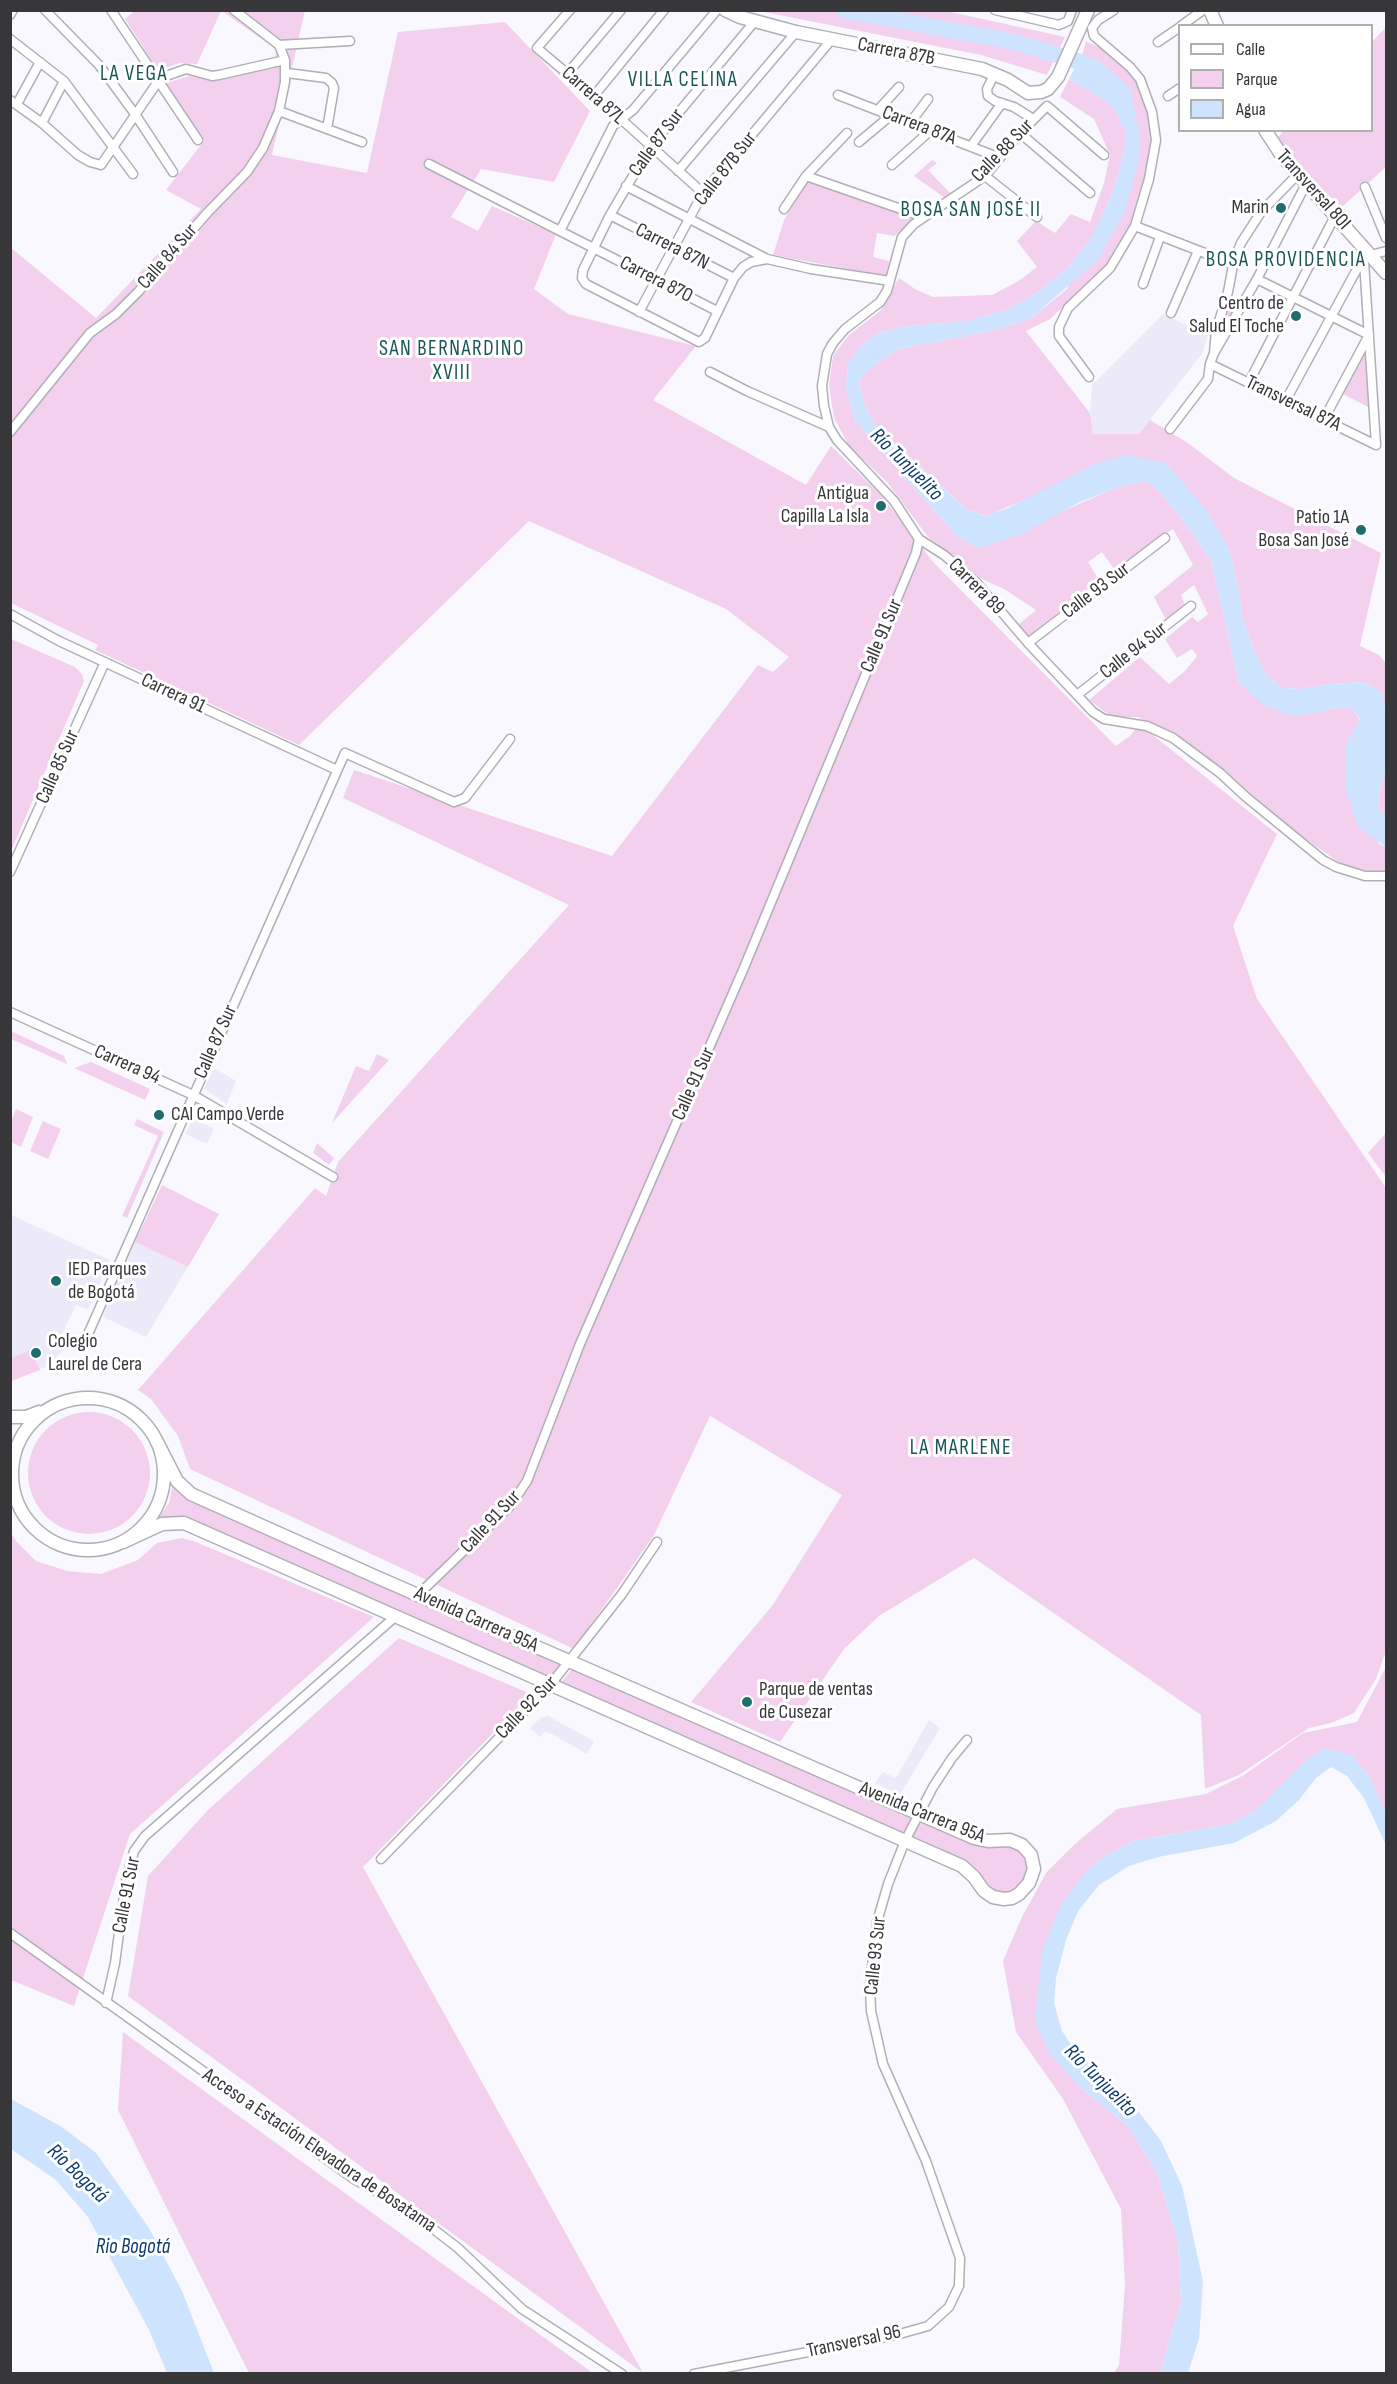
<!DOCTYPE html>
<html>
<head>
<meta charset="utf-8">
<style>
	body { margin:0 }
	#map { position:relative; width:1397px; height:2384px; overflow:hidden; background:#f9f8ff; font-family:"Sofia Sans Condensed",sans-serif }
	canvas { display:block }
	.frame { position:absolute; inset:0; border:12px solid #373639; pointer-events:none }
	.legend { position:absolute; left:1178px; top:24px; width:195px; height:108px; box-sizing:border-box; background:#fff; border:2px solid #afafb0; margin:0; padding:8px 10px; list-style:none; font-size:18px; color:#373639 }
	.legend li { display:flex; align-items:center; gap:12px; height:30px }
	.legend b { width:30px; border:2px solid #afafb0 }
</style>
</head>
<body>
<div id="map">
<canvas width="1397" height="2384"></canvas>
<div class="frame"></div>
<ul class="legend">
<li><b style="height:8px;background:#fff"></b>Calle</li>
<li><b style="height:16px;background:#f2d0ee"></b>Parque</li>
<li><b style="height:16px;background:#cde3fe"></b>Agua</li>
</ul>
</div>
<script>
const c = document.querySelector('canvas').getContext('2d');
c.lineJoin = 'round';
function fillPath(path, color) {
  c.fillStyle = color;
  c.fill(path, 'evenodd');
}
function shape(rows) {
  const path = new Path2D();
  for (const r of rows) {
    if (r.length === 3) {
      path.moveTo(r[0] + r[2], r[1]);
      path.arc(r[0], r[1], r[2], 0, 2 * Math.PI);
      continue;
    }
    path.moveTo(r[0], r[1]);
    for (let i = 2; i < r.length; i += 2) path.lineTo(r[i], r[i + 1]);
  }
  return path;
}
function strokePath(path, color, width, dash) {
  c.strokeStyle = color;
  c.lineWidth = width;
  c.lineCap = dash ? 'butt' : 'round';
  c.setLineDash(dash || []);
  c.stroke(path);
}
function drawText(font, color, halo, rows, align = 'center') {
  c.font = font + ' "Sofia Sans Condensed",sans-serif';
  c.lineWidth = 6;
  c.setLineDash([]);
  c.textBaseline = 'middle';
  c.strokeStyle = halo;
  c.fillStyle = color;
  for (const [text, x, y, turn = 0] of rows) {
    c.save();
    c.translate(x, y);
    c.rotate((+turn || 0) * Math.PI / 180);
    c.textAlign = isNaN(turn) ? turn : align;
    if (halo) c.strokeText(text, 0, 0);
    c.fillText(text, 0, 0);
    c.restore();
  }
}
fillPath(shape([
	[1163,314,1208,335,1202,354,1139,434,1093,434,1090,413,1092,385],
	[214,1068,236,1081,227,1104,204,1089],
	[193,1118,214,1129,207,1144,185,1134],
	[11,1215,110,1260,88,1310,76,1305,62,1334,73,1341,48,1366,11,1381],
	[135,1242,188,1267,146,1337,103,1317],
	[548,1716,594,1741,587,1754,552,1734,544,1732,540,1737,530,1728,540,1718],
	[929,1720,940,1728,900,1795,875,1783,883,1772,896,1778]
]), '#eceaf9');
fillPath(shape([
	[134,11,221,10,221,11,197,64,180,63,158,70,125,19],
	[222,11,305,11,272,155,367,173,398,32,505,22,590,111,554,182,481,169,451,217,478,231,492,206,556,234,534,289,568,314,696,346,653,400,806,485,831,446,880,494,934,563,1116,746,1130,736,1139,724,1277,834,1233,926,1257,999,1386,1188,1386,1651,1376,1679,1354,1713,1331,1723,1309,1728,1239,1775,1205,1789,1201,1715,974,1558,879,1616,844,1649,780,1742,691,1702,772,1606,842,1495,710,1416,654,1535,574,1649,190,1469,178,1436,151,1399,138,1390,315,1188,326,1196,338,1162,569,905,343,798,354,770,612,856,758,665,773,672,789,657,726,609,529,521,299,745,95,650,98,645,11,603,10,337,12,333,10,331,10,247,96,318,201,209,166,190,204,141,166,83,189,76,208,80,273,68,277,50],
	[759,11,946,11,1065,37,1047,75,981,55],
	[1386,27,1386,167,1342,207,1309,178,1277,138,1284,131,1372,130,1372,42],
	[1086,41,1116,56,1139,80,1155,127,1149,179,1125,238,1106,267,1050,319,1026,331,1090,413,1093,434,1139,434,1150,420,1188,443,1234,478,1381,553,1360,646,1379,655,1386,663,1386,712,1382,693,1363,682,1331,684,1301,689,1281,688,1268,677,1260,664,1243,622,1239,590,1229,549,1166,463,1034,496,986,516,966,509,874,424,864,403,859,381,869,369,899,349,996,330,1031,318,1067,289,1140,137,1100,62,1082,55],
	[1069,79,1104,100,1115,110,1125,130,1125,148,1114,189,1093,235,1069,267,1037,293,1011,308,968,321,901,327,878,333,863,344,848,363,846,387,855,421,957,536,979,548,1113,489,1143,481,1153,485,1179,515,1211,560,1239,683,1319,713,1336,707,1352,708,1360,720,1346,744,1379,844,1386,847,1386,872,1355,870,1337,861,1293,830,1184,740,1138,717,1112,717,1089,700,1140,657,1169,684,1185,671,1197,656,1192,649,1177,658,1165,639,1192,617,1198,622,1208,614,1194,585,1181,595,1185,605,1166,620,1154,597,1193,565,1173,529,1114,569,1102,552,1088,562,1099,580,1028,637,1019,624,1036,610,1004,589,982,579,928,537,887,482,849,446,834,418,829,386,833,356,849,335,880,311,899,278,915,289,933,297,992,295,1017,282,1037,267,1017,241,1036,221,1055,233,1071,214,1090,222,1104,183,1110,155,1094,119,1060,97],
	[932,160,937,163,928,170,951,194,945,198,914,176],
	[808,181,914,219,894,236,877,233,873,257,889,261,886,276,773,255,784,220],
	[1233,298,1239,301,1219,342,1219,333],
	[1365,345,1372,409,1341,393],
	[11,639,75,667,82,674,84,681,11,851],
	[1386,770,1386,816,1378,809,1379,792],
	[11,1031,64,1056,67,1064,11,1039],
	[377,1054,389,1060,332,1123,356,1066,369,1071],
	[91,1062,150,1089,145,1100,74,1068],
	[16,1109,33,1117,21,1147,11,1142,11,1122],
	[137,1119,164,1132,127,1218,122,1216,158,1136,134,1125],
	[43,1121,61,1129,48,1159,30,1151],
	[1386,1133,1386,1177,1368,1153],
	[317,1143,334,1158,329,1165,313,1153],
	[162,1185,219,1214,188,1267,135,1242],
	[30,1350,40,1370,11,1381,11,1358],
	[89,1473,61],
	[173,1482,189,1498,562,1665,550,1679,181,1518,159,1518,169,1503],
	[10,1531,16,1541,36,1561,67,1571,101,1574,138,1560,157,1543,182,1538,196,1542,374,1617,130,1834,74,2006,11,1980],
	[399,1638,531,1694,363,1867,643,2373,128,1996,148,1876,208,1810],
	[1386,1667,1386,1812,1368,1775,1352,1755,1270,1798,1256,1810,1230,1824,1133,1841,1102,1858,1087,1870,1035,2021,1082,2089,1128,2126,1157,2173,1178,2242,1181,2303,1160,2373,1114,2373,1119,2365,1125,2285,1121,2209,1063,2099,1016,2032,1003,1961,1022,1917,1046,1873,1075,1844,1117,1809,1206,1794,1244,1775,1303,1733,1357,1722],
	[572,1669,913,1815,903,1836,560,1684],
	[919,1818,1023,1852,1029,1863,1028,1875,1022,1884,1009,1894,997,1894,909,1840],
	[123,2032,593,2373,249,2373,118,2110]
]), '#f2d0ee');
fillPath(shape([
	[1082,55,1100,62,1130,88,1140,137,1138,164,1125,211,1098,260,1031,318,996,330,899,349,869,369,859,381,864,403,874,424,937,483,966,509,985,516,1008,508,1095,464,1125,455,1166,463,1208,512,1229,549,1239,590,1243,622,1260,664,1268,677,1281,688,1301,689,1331,684,1363,682,1382,693,1386,712,1386,770,1379,792,1378,809,1386,816,1386,847,1358,827,1346,791,1346,744,1360,719,1352,708,1336,707,1319,713,1291,716,1264,705,1239,683,1211,560,1179,515,1153,485,1143,481,1113,489,1078,503,1020,535,979,548,957,536,855,421,846,387,848,363,863,344,878,333,901,327,968,321,1011,308,1037,293,1069,267,1093,235,1114,189,1125,148,1125,130,1115,110,1104,100,1069,79],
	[1325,1748,1352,1755,1368,1775,1386,1812,1386,1845,1364,1798,1347,1776,1331,1767,1316,1778,1299,1800,1276,1821,1234,1843,1158,1857,1129,1866,1099,1885,1078,1911,1066,1940,1056,1978,1054,2003,1062,2031,1076,2052,1132,2103,1161,2141,1182,2186,1203,2281,1199,2339,1188,2373,1160,2373,1181,2303,1178,2242,1157,2173,1128,2126,1082,2089,1051,2056,1035,2021,1042,1952,1061,1904,1087,1870,1102,1858,1133,1841,1230,1824,1256,1810,1307,1759],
	[11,2099,62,2127,96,2153,149,2228,182,2291,214,2373,167,2373,149,2330,88,2217,56,2180,11,2149]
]), '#cde3fe');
strokePath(shape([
	[844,10,1015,42,1080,62,1099,71]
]), '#cde3fe', 16);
const street = shape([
	[45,10,99,65,135,114,173,172],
	[111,10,198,140],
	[570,10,537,48,622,120,703,193],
	[995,10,1059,25,1068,21,1072,10],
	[10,15,13,10],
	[755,21,650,147,610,215,583,270,582,278,586,284,699,342,705,338,734,278,743,267,751,262,767,259],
	[1181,26,1203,10],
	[10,39,64,81,133,174],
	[1158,42,1180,27],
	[279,45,350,41],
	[287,73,326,78,332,83,334,88,327,129],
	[995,73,987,89,988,96,995,101,1014,107,1033,119],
	[567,74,621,10],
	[838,95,1000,158],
	[1168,96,1180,88],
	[593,97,664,10],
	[10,100,42,123,78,155,90,162,101,165,159,80,166,76,186,69,212,76,219,75,285,60],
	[17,104,40,62],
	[878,110,899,87],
	[279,111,362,142],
	[42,123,64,81],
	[910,123,928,99],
	[1020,133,1090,193],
	[859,142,890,116],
	[971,146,1002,103],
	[1104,155,1047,106,1020,133,985,176,914,224,902,237,887,291,880,302,845,329,833,343,827,354,822,386,824,406,829,427,837,440,894,501,919,539,944,555,976,582,1028,643,1093,712,1104,719,1147,726,1173,738,1220,773,1246,797,1323,860,1336,867,1365,876,1386,876],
	[429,164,560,231,613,126,633,110,717,10],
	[892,165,930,131],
	[678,171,796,32],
	[806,176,924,217],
	[985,176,1037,217],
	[626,186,767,259,811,269,890,281],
	[1365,187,1386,238],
	[784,209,806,176,847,133],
	[610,215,734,278],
	[1135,226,1233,264],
	[560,231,717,311],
	[1363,246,1376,445],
	[1371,255,1386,251],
	[1257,279,1369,335,1324,419],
	[1143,284,1160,237],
	[639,312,703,193,832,39],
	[1171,313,1198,251],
	[1214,353,1257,279,1306,184],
	[1210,364,1376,445],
	[710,372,747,391,829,427],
	[1089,377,1059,336,1059,327,1068,308,1110,268,1135,226,1149,179,1156,140,1152,112,1140,79,1130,67,1094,36,1092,28,1098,20,1114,10],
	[1249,382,1335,216],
	[1286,400,1364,256],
	[1170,429,1208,379,1210,364,1214,353,1216,331,1228,292,1234,260,1241,243,1261,212,1298,174],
	[10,432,90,333,116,314,138,292,208,212,247,172,263,148,279,111,285,82,285,60,279,45,234,10],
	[10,614,59,641,337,770],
	[1028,643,1165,538],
	[1077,695,1191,606],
	[10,872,105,662],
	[10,1012,193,1095,333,1177],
	[89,1332,345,753,454,802,465,798,510,739],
	[418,1595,510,1506,527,1481,580,1344,743,970,916,553,919,539],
	[381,1859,551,1684,622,1594,657,1542],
	[10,1933,354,2179,406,2208,458,2248,522,2309,622,2374],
	[106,2003,115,1963,126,1881,134,1851,145,1836,396,1616],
	[694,2374,896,2335,928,2326,949,2307,959,2286,960,2258,926,2161,883,2064,871,2011,870,1986,877,1922,888,1884,905,1841,933,1787,952,1758,967,1740]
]);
const secondary = shape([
	[725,10,740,17,796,32,982,69,1008,80,1028,93,1041,92,1048,89,1058,77,1088,10],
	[1210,10,1217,26],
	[1265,130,1282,156,1386,273],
	[88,1474,76],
	[10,1417,26,1417,39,1412],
	[123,1542,162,1524,184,1523,962,1866,974,1877,984,1891,993,1897,1004,1899,1012,1898,1019,1894,1029,1883,1034,1869,1031,1855,1022,1845,1010,1840,988,1841,974,1838,372,1575,191,1494,177,1481,156,1440]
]);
strokePath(street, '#b0afb6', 11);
strokePath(secondary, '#b0afb6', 15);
strokePath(street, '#fff', 8);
strokePath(secondary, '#fff', 12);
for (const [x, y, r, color] of [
	[1281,208,6,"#1f6c6f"],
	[1296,316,6,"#1f6c6f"],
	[881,506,6,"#1f6c6f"],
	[1361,530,6,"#1f6c6f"],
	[159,1115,6,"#1f6c6f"],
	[56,1281,6,"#1f6c6f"],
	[36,1353,6,"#1f6c6f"],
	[747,1702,6,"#1f6c6f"]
]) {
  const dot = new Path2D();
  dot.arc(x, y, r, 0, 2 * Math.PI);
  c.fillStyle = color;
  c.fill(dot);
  strokePath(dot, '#fff', 2);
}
drawText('20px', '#373639', '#fff', [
	["Carrera 87B",896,52,11],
	["Carrera 87L",593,96,41],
	["Carrera 87A",919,126,21],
	["Calle 87 Sur",657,143,-54],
	["Calle 88 Sur",1003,151,-46],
	["Calle 87B Sur",726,169,-52],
	["Transversal 80I",1313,190,48],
	["Carrera 87N",672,247,27],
	["Calle 84 Sur",168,257,-49],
	["Carrera 87O",656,280,27],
	["Transversal 87A",1293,404,26],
	["Carrera 89",976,587,45],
	["Calle 93 Sur",1096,591,-37],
	["Calle 91 Sur",882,636,-67],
	["Calle 94 Sur",1134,651,-38],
	["Carrera 91",173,694,25],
	["Calle 85 Sur",58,767,-66],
	["Calle 87 Sur",216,1042,-66],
	["Carrera 94",127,1065,24],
	["Calle 91 Sur",694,1084,-66],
	["Calle 91 Sur",491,1522,-47],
	["Avenida Carrera 95A",476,1620,24],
	["Calle 92 Sur",527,1708,-46],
	["Avenida Carrera 95A",922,1813,22],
	["Calle 91 Sur",127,1895,-79],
	["Calle 93 Sur",876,1956,-84],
	["Acceso a Estación Elevadora de Bosatama",319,2151,34],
	["Transversal 96",854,2342,-12]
]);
drawText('20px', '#373639', '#fff', [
	["Marin",1269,208],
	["Centro de",1284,304],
	["Salud El Toche",1284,327],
	["Antigua",869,494],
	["Capilla La Isla",869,517],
	["Patio 1A",1349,518],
	["Bosa San José",1349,541],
	["CAI Campo Verde",171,1115,"left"],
	["IED Parques",68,1270,"left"],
	["de Bogotá",68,1293,"left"],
	["Colegio",48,1342,"left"],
	["Laurel de Cera",48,1365,"left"],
	["Parque de ventas",759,1690,"left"],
	["de Cusezar",759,1713,"left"]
], 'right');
c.letterSpacing = '1.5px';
drawText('21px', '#195557', '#fff', [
	["LA VEGA",134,75],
	["VILLA CELINA",683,81],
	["BOSA SAN JOSÉ II",971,211],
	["BOSA PROVIDENCIA",1286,261],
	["SAN BERNARDINO",452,350],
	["XVIII",452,374],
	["LA MARLENE",961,1449]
]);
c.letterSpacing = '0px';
drawText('italic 21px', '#0c3b70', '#fff', [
	["Río Tunjuelito",906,465,45],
	["Río Tunjuelito",1100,2081,45],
	["Río Bogotá",77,2174,44],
	["Rio Bogotá",133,2248]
]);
</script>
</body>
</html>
